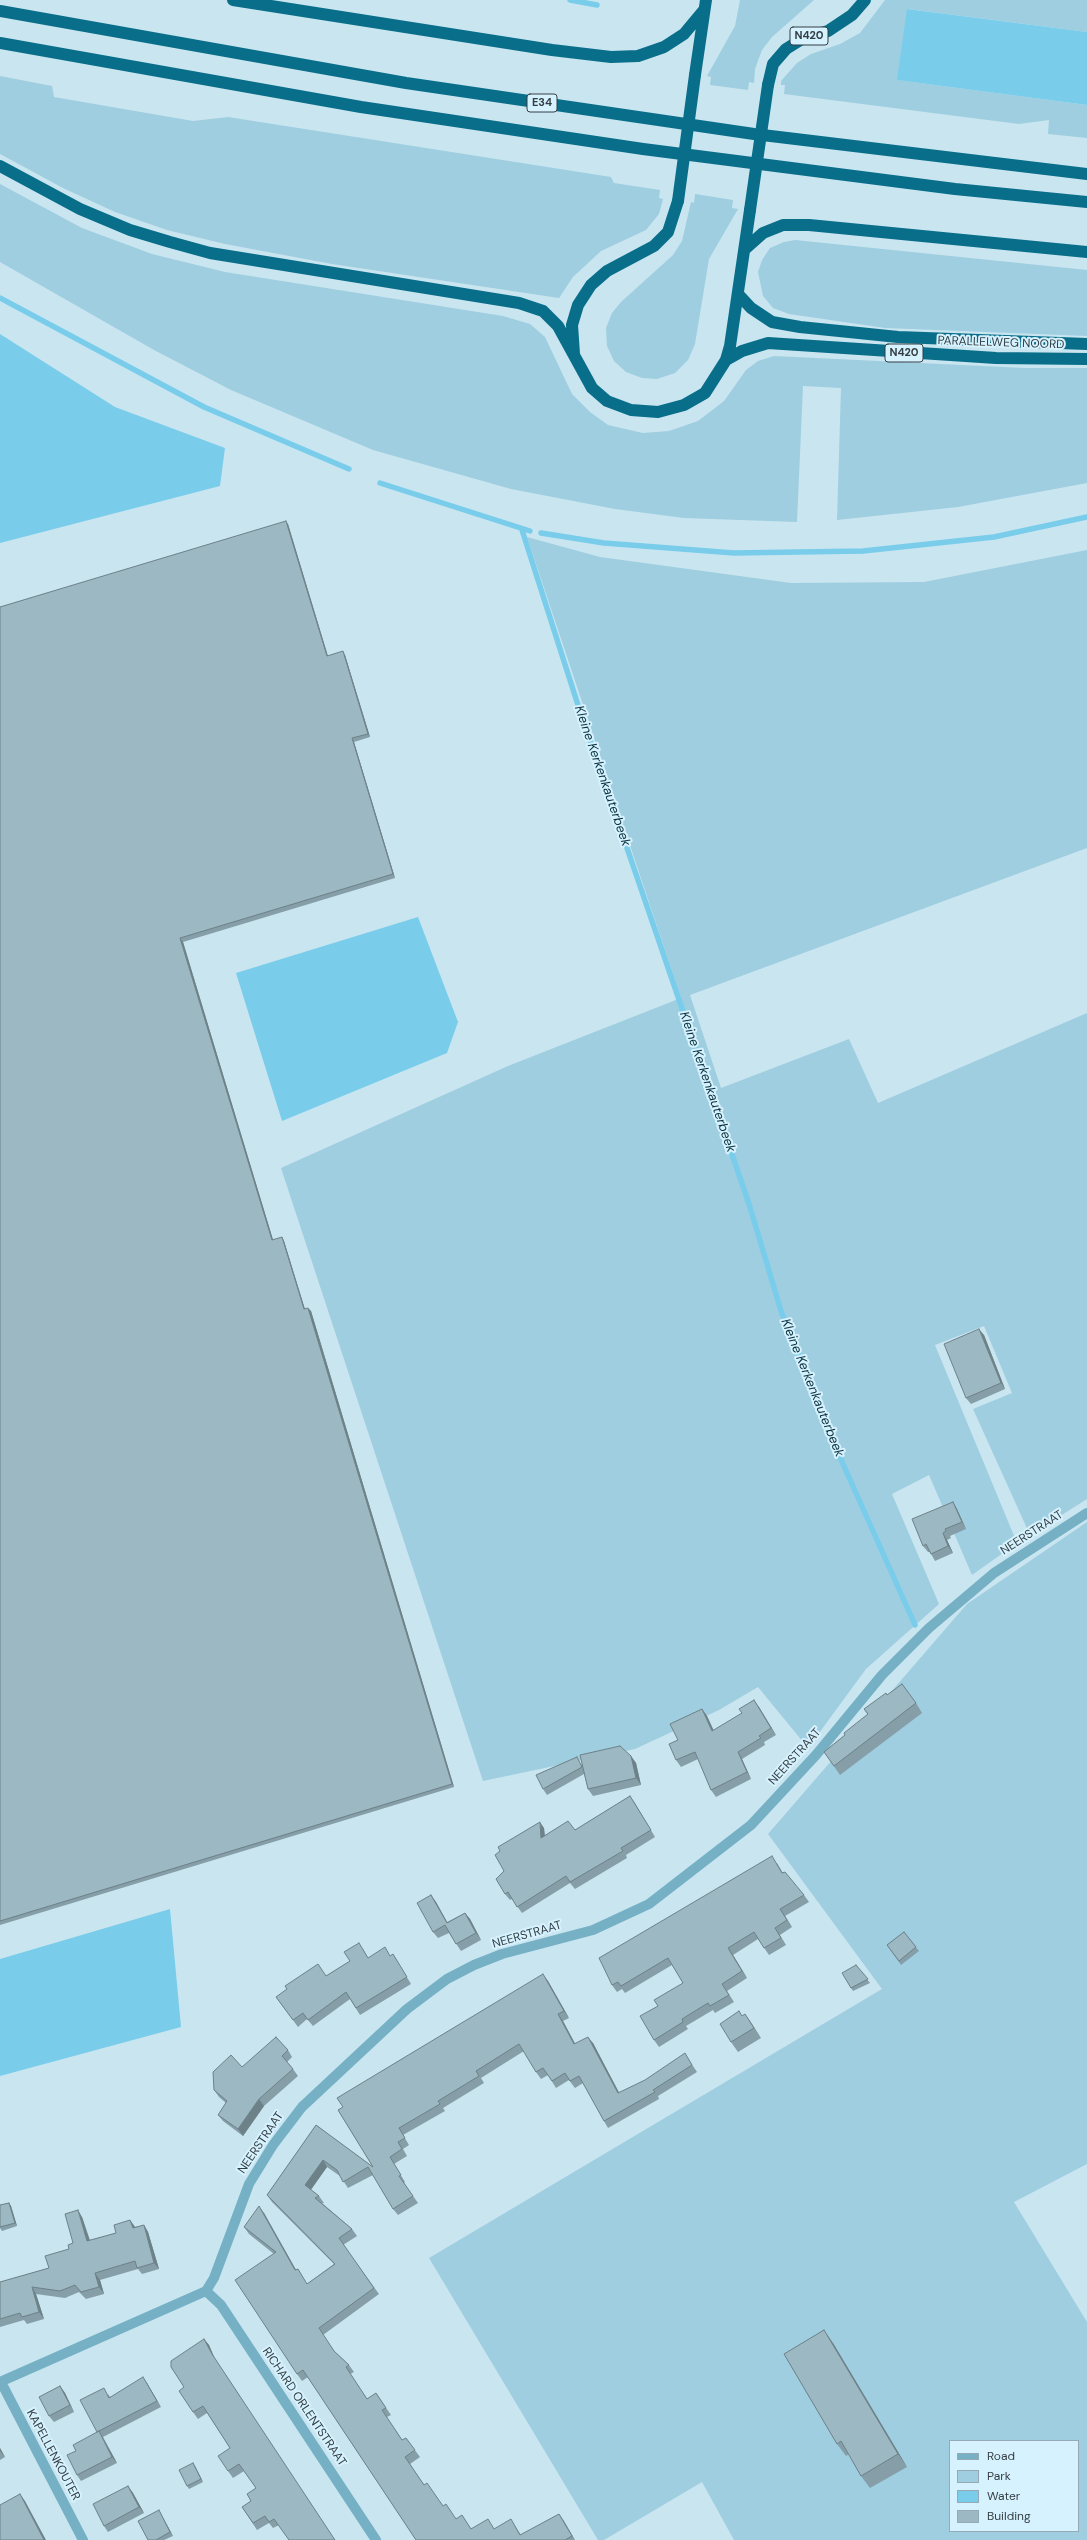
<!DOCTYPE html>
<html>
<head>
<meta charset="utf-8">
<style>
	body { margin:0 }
	#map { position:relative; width:1087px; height:2540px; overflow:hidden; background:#c9e5f0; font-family:"DM Sans",sans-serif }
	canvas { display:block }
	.legend { position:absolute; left:949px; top:2440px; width:130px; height:92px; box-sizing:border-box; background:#d6f2fe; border:1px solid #95aab4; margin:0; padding:5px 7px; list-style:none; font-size:12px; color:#343f44 }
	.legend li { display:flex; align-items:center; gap:8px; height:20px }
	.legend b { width:20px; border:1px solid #95aab4 }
</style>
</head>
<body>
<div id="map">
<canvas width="1087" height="2540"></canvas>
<ul class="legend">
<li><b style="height:5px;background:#75b0c5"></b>Road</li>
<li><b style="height:11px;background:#9fcee0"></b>Park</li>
<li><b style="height:11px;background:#79cdeb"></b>Water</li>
<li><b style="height:11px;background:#9cb8c2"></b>Building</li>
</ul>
</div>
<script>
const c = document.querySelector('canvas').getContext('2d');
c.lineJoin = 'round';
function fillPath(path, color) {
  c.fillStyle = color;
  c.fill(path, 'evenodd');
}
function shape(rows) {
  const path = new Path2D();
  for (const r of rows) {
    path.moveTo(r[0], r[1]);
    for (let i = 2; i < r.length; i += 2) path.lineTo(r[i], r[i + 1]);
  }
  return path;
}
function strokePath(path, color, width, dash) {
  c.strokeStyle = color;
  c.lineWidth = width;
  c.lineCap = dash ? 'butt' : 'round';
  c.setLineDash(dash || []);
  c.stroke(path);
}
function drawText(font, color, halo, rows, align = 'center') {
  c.font = font + ' "DM Sans",sans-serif';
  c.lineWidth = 4;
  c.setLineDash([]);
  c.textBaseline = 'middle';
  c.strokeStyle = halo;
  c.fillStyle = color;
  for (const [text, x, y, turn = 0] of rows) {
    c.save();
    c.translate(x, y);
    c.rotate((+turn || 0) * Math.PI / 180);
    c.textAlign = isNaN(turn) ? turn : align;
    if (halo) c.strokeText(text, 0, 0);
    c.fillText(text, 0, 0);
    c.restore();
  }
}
fillPath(shape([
	[740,0,814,0,772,37,762,50,755,69,754,83,749,82,748,90,710,85,711,77,707,76,735,26],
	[885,0,1087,0,1087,32,908,9,898,80,1087,105,1087,138,1048,134,1049,120,1019,124,784,94,785,85,781,85,781,81,797,63,811,54,840,44,860,33],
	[0,76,52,86,54,97,193,121,228,117,611,177,614,183,660,190,659,198,663,199,659,214,646,230,601,251,573,277,559,298,332,264,225,244,167,230,115,212,63,188,0,154],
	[0,184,82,228,152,254,225,272,503,316,530,324,545,337,572,394,590,412,608,425,643,433,669,431,698,421,724,401,746,370,758,361,774,356,1025,368,1087,368,1087,483,958,507,837,520,841,388,803,386,797,522,684,518,615,509,511,489,373,450,231,390,154,350,0,262],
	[695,194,733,200,732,208,738,209,709,259,695,344,688,360,675,373,657,379,642,378,626,372,614,361,607,346,606,328,612,313,621,302,673,255,682,241,691,202,694,203],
	[795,240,1087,270,1087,336,885,328,789,314,773,308,763,296,758,272,762,260,770,248,784,242],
	[527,537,600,557,791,583,924,582,1087,550,1087,848,690,995,721,1088,849,1039,878,1103,1087,1013,1087,1499,1030,1535,973,1409,1012,1393,984,1326,935,1345,1017,1543,972,1575,929,1475,892,1494,939,1604,866,1669,808,1748,758,1687,719,1710,635,1749,483,1781,281,1168,508,1066,681,998],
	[1087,1522,1087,2164,1014,2202,1087,2322,1087,2540,734,2540,702,2482,604,2540,598,2540,429,2258,882,1989,768,1834,967,1604],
	[950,2441,1078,2441,1078,2531,950,2531]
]), '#9fcee0');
fillPath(shape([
	[907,9,1087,32,1087,105,897,80],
	[0,334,115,407,225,448,220,486,0,543],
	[418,917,458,1022,447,1053,282,1121,236,973],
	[170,1909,181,2027,0,2076,0,1959]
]), '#79cdeb');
strokePath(shape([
	[570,0,597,5],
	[0,298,204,407,349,469],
	[380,483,530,531],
	[522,530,577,702,749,1204,781,1311,843,1464,915,1625],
	[541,533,604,543,734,553,863,551,994,537,1087,517]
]), '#79cdeb', 5.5);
strokePath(shape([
	[206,2291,221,2305,376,2540],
	[0,2382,206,2291,214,2278,249,2184,273,2145,302,2107,407,2009,447,1979,474,1965,502,1954,593,1930,649,1904,751,1825,816,1755,882,1675,929,1628,994,1573,1087,1513],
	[1,2382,83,2540]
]), '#75b0c5', 10);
strokePath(shape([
	[233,0,552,50,611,57,638,56,664,47,684,34,704,10],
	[0,11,406,83,754,134,1087,174],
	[0,43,361,107,643,149,955,189,1087,202],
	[695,75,706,0],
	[768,85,773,64,786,49,802,39,828,31,852,15,865,0],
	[0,166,80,209,130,230,170,242,210,253,519,303,543,311,558,326,592,388,607,401,631,410,658,412,684,405,705,393,726,360,730,346,750,210],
	[745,249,763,233,783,225,809,225,1087,252],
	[738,294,751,308,772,322,800,327,898,337,1087,344],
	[574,354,572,325,578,305,591,285,607,271,654,246,668,232,678,201],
	[726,360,742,351,768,343,996,358,1087,359]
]), '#086e89', 12);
strokePath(shape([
	[678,201,695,75],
	[750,210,768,85]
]), '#086e89', 12);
fillPath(shape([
	[288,524,328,656,345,655,370,737,354,742,395,878,183,942,273,1240,282,1237,284,1241,305,1309,308,1308,311,1311,454,1787,0,1925,0,607],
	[984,1335,1005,1389,971,1404,966,1398],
	[953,1502,957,1509,966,1529,950,1536,951,1538,947,1540,953,1553,935,1561,930,1552,928,1552,923,1546],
	[887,1695,916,1703,922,1713,840,1775,824,1752,845,1735,868,1715,864,1709],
	[759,1707,776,1735,764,1742,765,1745,742,1759,751,1779,716,1797,711,1790,698,1759,681,1767,676,1760,678,1740,702,1709,707,1716,714,1731],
	[631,1756,636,1763,641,1785,593,1796,588,1789,584,1774,547,1795,543,1789,582,1764],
	[630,1796,635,1803,655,1837,626,1855,627,1858,575,1889,570,1883,522,1913,512,1899,510,1900,505,1894,504,1871,544,1828,545,1835,575,1830],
	[777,1863,783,1873,804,1895,809,1902,785,1916,792,1927,780,1935,786,1945,769,1955,758,1939,733,1955,747,1978,727,1991,734,2002,715,2013,713,2010,686,2026,688,2029,659,2047,654,2040,658,2006,683,1983,672,1965,625,1993,622,1989,617,1992,612,1985],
	[431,1895,436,1902,447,1922,465,1913,470,1919,481,1940,461,1951,449,1933,438,1938,433,1932],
	[904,1932,919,1951,901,1965,887,1945],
	[363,1949,368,1958,391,1956,393,1954,411,1984,360,2015,350,1999,313,2026,307,2019,298,2027,276,1997,326,1976,350,1961],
	[856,1965,870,1983,853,1991,851,1988],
	[548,1981,569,2018,563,2021,575,2044,593,2043,619,2093,689,2060,697,2072,658,2096,659,2099,608,2128,604,2121,583,2083,575,2088,569,2080,556,2088,548,2075,541,2079,536,2072,524,2051,481,2078,484,2083,443,2108,445,2111,403,2135,409,2145,403,2149,407,2156,394,2164,405,2182,404,2183,418,2203,398,2215,393,2209,373,2175,348,2188,340,2176,327,2167,311,2190,319,2196,324,2203,322,2203,352,2229,357,2236,343,2245,379,2294,323,2335,335,2352,349,2365,354,2372,350,2374,367,2399,376,2393,391,2415,387,2417,402,2440,406,2438,420,2457,410,2464,424,2485,443,2506,456,2519,462,2515,471,2529,495,2529,515,2526,521,2535,559,2514,575,2540,416,2540,308,2377,302,2381,297,2374,274,2254,249,2234,244,2227,264,2213,296,2270,298,2269,307,2284,334,2264,272,2202,267,2195,316,2125,373,2167,338,2110],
	[745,2014,761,2038,738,2052,731,2042],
	[288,2050,292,2057,287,2062,293,2069,298,2076,264,2106,243,2136,223,2121,218,2115,226,2103,219,2097,214,2090,242,2067],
	[9,2203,11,2206,17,2226,2,2231,0,2228,0,2205],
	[82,2217,90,2240,116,2233,130,2220,135,2227,144,2225,148,2232,159,2269,142,2274,138,2269,100,2280,104,2294,86,2299,79,2292,65,2298,36,2294,44,2319,27,2324,24,2320,0,2327,0,2282,49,2268,69,2249,73,2243],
	[204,2339,209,2345,279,2525,273,2528,269,2523,257,2530,242,2507,251,2501,256,2488,244,2471,233,2478,228,2471,230,2448,207,2413,198,2419,193,2412,184,2387],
	[833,2343,907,2467,870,2488,861,2476,849,2454,846,2456,837,2444],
	[147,2383,161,2407,103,2437,117,2463,81,2481,77,2475,76,2451,97,2432,108,2394,110,2397],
	[60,2386,65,2393,74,2412,54,2422,49,2416],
	[0,2448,5,2457,0,2460],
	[193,2463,195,2466,203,2482,189,2489,187,2486],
	[128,2486,133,2493,144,2513,108,2532,104,2526],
	[159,2510,173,2536,164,2540,148,2540]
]), '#869ea7');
fillPath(shape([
	[286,521,288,524,329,660,327,656],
	[343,651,345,655,370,737,368,734],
	[352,738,354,742,395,878,393,874],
	[180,938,183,942,274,1243,272,1240],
	[282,1237,284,1241,306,1313,304,1309],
	[308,1308,311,1311,454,1787,452,1784],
	[979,1329,984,1335,1005,1389,1001,1383],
	[953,1502,957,1509,966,1529,962,1522],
	[943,1533,947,1540,953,1553,948,1546],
	[754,1700,759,1707,776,1735,771,1728],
	[702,1709,707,1716,717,1738,712,1731],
	[738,1752,742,1759,751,1779,747,1772],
	[631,1756,636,1763,641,1785,636,1778],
	[540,1822,544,1828,545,1844,541,1838],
	[431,1895,436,1902,451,1929,447,1923],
	[780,1909,785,1916,792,1927,787,1920],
	[465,1913,470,1919,481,1940,476,1933],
	[728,1948,733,1955,747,1978,742,1971],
	[543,1974,548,1981,569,2018,564,2011],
	[558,2014,563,2021,579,2051,574,2044],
	[745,2014,752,2024,761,2038,754,2028],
	[588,2037,593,2043,623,2100,618,2093],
	[259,2099,264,2106,243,2136,238,2129],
	[323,2160,327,2167,309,2192,305,2185],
	[9,2203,11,2206,17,2226,15,2223],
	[259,2206,264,2213,300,2277,295,2270],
	[78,2210,82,2217,92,2248,87,2241],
	[130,2220,135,2227,138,2235,133,2228],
	[144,2225,148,2232,159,2269,154,2263],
	[95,2273,100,2280,104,2294,99,2287],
	[32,2287,36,2294,44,2319,39,2312],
	[824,2330,833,2343,907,2467,898,2454],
	[204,2339,209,2345,216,2361,212,2354],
	[143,2377,147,2383,161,2407,157,2401],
	[60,2386,65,2393,74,2412,70,2405],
	[99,2431,103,2438,117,2463,112,2457],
	[0,2448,5,2457,0,2451],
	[193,2463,195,2466,203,2482,201,2479],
	[128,2486,133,2493,144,2513,139,2507],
	[20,2494,25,2501,46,2540,44,2540],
	[159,2510,161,2514,173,2536,170,2532],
	[559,2514,564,2521,575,2540,572,2536]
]), '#6d8188');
const building = shape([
	[286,521,327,656,343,651,368,734,352,738,393,874,180,938,272,1240,282,1237,304,1309,308,1308,452,1784,0,1921,0,607,286,521],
	[979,1329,1001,1383,966,1398,944,1344,979,1329],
	[953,1502,962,1522,945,1529,946,1531,943,1533,948,1546,931,1554,926,1544,923,1546,912,1519,953,1502],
	[902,1684,916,1703,834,1766,824,1752,845,1735,844,1733,868,1714,864,1709,886,1693,887,1695,902,1684],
	[754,1700,771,1728,759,1736,761,1738,738,1752,747,1772,711,1790,695,1752,676,1760,669,1744,678,1740,670,1724,702,1709,712,1731,742,1713,739,1709,754,1700],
	[620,1746,631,1756,636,1778,588,1789,580,1755,620,1746],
	[577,1757,582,1767,543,1789,536,1775,577,1757],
	[630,1796,651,1830,621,1848,623,1851,570,1882,566,1876,517,1907,508,1892,505,1894,496,1879,504,1871,495,1855,500,1851,498,1847,540,1822,541,1838,568,1821,575,1830,630,1796],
	[772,1856,782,1873,785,1872,804,1895,780,1909,787,1920,775,1928,781,1938,764,1948,754,1932,728,1948,742,1971,722,1984,729,1995,710,2006,708,2003,682,2019,683,2022,654,2040,640,2016,658,2006,654,2000,683,1983,668,1958,621,1986,618,1982,612,1985,599,1958,772,1856],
	[431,1895,447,1923,465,1913,476,1933,456,1944,445,1925,433,1932,417,1903,431,1895],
	[904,1932,916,1947,899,1961,887,1945,904,1932],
	[359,1943,368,1958,385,1947,390,1956,393,1954,407,1977,356,2008,346,1992,308,2020,303,2013,293,2020,276,1997,287,1989,285,1986,318,1964,326,1976,350,1961,344,1952,359,1943],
	[856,1965,868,1979,851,1988,842,1973,856,1965],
	[543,1974,564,2011,558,2014,574,2044,588,2037,618,2093,645,2080,685,2053,692,2065,653,2090,655,2092,604,2121,579,2076,570,2081,565,2073,552,2081,543,2068,536,2072,519,2044,476,2071,479,2076,438,2101,440,2104,399,2128,405,2138,398,2142,402,2149,390,2157,401,2175,399,2176,413,2196,393,2209,368,2167,343,2182,337,2170,323,2160,305,2185,319,2196,315,2198,352,2229,339,2238,374,2288,319,2328,334,2351,349,2365,346,2367,367,2399,376,2393,386,2408,382,2410,402,2440,406,2438,415,2450,405,2457,424,2485,427,2483,443,2506,446,2504,456,2519,462,2515,471,2529,488,2519,494,2529,511,2519,520,2535,559,2514,572,2536,565,2540,416,2540,303,2370,297,2374,235,2280,276,2252,244,2227,259,2206,295,2270,298,2269,307,2284,335,2264,267,2195,316,2125,373,2167,338,2110,343,2107,337,2098,543,1974],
	[739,2011,742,2016,745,2014,754,2028,731,2042,720,2024,739,2011],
	[276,2037,288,2050,282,2056,293,2069,259,2099,238,2129,218,2115,227,2101,214,2090,213,2072,231,2055,242,2067,276,2037],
	[9,2203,15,2223,0,2227,0,2205,9,2203],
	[78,2210,87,2241,116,2233,114,2225,130,2220,133,2228,144,2225,154,2263,137,2268,135,2261,95,2273,99,2287,81,2292,75,2285,60,2291,32,2287,39,2312,22,2317,20,2313,0,2319,0,2282,49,2268,45,2256,69,2249,68,2245,73,2243,65,2214,78,2210],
	[824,2330,898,2454,861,2476,841,2441,837,2444,784,2354,824,2330],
	[204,2339,212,2354,335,2540,289,2540,274,2519,269,2522,265,2516,253,2523,242,2507,251,2501,247,2494,256,2488,239,2464,228,2471,218,2456,230,2448,203,2406,193,2412,179,2391,184,2387,171,2367,171,2361,204,2339],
	[143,2377,157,2401,97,2432,80,2400,104,2388,109,2398,143,2377],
	[60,2386,70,2405,49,2416,39,2397,60,2386],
	[99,2431,112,2457,77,2475,67,2455,76,2451,73,2445,99,2431],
	[193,2463,201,2479,187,2486,179,2470,193,2463],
	[128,2486,139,2507,104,2526,93,2504,128,2486],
	[20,2494,44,2540,0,2540,0,2505,20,2494],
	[159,2510,170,2532,156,2540,148,2540,138,2521,159,2510]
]);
fillPath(building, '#9cb8c2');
strokePath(building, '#6d8188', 1);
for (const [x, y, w] of [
	[809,36,38],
	[542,103,30],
	[904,353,38]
]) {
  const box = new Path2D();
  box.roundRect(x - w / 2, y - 9, w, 18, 3);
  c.fillStyle = '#d6f2fe';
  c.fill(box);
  strokePath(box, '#343f44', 1);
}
drawText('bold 11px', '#343f44', null, [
	["N420",809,36],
	["E34",542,103],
	["N420",904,353]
]);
drawText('12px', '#343f44', '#d6f2fe', [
	["PARALLELWEG NOORD",1001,343,2],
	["NEERSTRAAT",1032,1533,-33],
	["NEERSTRAAT",795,1757,-48],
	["NEERSTRAAT",527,1935,-16],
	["NEERSTRAAT",261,2143,-56],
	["RICHARD ORLENTSTRAAT",304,2407,56],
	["KAPELLENKOUTER",53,2455,62]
]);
drawText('italic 13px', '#09323f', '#d6f2fe', [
	["Kleine Kerkenkauterbeek",602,776,71],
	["Kleine Kerkenkauterbeek",707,1082,71],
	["Kleine Kerkenkauterbeek",812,1388,68]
]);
</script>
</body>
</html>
